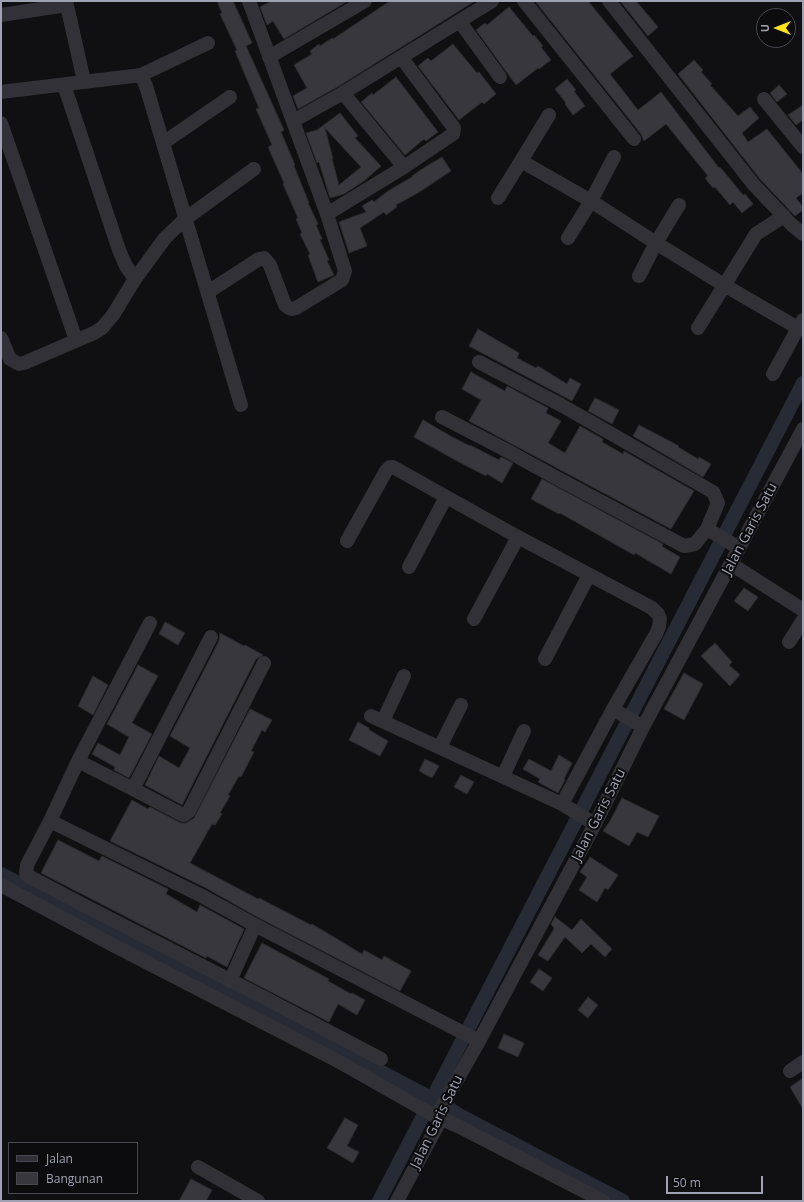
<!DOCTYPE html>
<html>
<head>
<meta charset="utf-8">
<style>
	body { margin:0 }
	#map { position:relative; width:804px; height:1202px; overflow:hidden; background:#101012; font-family:"Open Sans",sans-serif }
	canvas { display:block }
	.frame { position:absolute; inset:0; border:2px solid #a0a2b4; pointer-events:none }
	.legend { position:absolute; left:8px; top:1142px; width:130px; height:52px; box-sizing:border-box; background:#0c0b0d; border:1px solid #474750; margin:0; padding:5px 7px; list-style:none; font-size:12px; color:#a0a2b4 }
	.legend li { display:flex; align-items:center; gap:8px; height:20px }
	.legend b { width:20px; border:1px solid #474750 }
	.north { position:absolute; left:756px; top:8px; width:40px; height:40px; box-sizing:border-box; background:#0c0b0d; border:1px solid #474750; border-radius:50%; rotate:270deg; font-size:11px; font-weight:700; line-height:16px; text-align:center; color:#a0a2b4 }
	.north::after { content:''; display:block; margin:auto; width:14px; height:18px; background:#ffe21b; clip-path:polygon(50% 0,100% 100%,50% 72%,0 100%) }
	.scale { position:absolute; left:666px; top:1176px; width:97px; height:18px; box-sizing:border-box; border:2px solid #a0a2b4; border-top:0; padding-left:5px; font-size:12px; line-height:14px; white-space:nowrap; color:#a0a2b4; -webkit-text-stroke:3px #0c0b0d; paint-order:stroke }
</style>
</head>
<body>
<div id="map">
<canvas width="804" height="1202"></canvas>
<div class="frame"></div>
<ul class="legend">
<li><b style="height:5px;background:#313137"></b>Jalan</li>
<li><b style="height:11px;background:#38373d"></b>Bangunan</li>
</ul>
<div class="north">U</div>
<div class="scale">50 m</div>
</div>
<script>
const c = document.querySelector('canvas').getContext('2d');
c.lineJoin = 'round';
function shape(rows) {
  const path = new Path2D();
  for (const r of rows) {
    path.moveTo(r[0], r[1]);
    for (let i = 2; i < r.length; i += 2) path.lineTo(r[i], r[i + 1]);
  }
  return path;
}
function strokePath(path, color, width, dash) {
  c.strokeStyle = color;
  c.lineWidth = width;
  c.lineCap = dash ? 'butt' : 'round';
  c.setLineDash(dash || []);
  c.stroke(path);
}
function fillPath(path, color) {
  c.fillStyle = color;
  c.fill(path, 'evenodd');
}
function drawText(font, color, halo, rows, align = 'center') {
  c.font = font + ' "Open Sans",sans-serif';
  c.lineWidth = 4;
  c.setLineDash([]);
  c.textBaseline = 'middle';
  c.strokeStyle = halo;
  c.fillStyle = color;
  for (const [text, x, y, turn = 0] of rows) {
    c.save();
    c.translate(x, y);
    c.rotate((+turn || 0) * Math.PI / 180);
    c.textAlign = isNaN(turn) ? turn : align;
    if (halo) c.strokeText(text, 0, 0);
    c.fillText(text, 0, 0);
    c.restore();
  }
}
strokePath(shape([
	[1,874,437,1101,459,1115,623,1201],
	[379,1201,803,383]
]), '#262b36', 14);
const building = shape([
	[217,1,233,1,252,43,246,46,284,130,281,132,295,165,294,166,309,203,308,203,318,224,316,225,322,239,320,240,329,260,327,261,334,275,318,282,308,255,310,254,300,234,302,233,296,219,298,218,283,184,284,183,268,147,272,145,256,109,259,108,235,51,237,50,220,14,222,13,217,1],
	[271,1,348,1,284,39,273,21,267,25,260,7,271,1],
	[390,1,475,1,339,86,298,109,293,96,307,88,294,65,312,54,310,51,319,44,320,46,332,38,333,39,390,1],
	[535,1,588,1,633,56,610,74,638,110,661,92,719,168,720,167,743,195,745,194,753,204,742,213,733,202,730,205,715,187,713,188,705,178,708,176,666,124,644,141,641,134,535,1],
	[620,1,636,1,658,27,648,36,620,1],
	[509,7,533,36,534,35,543,46,541,47,551,60,539,69,538,68,516,85,476,30,485,23,487,25,509,7],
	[453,44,477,73,479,72,496,94,484,104,482,102,459,120,418,66,428,58,431,61,453,44],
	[694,60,703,70,701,72,712,84,710,85,738,116,750,107,759,118,742,133,748,142,767,129,803,174,803,193,796,198,803,207,803,210,795,216,760,179,678,74,694,60],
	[396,77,438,132,426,141,424,139,405,155,361,102,372,93,373,95,396,77],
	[567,79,576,90,574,91,585,106,573,115,565,104,566,103,555,89,567,79],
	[779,85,787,94,777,102,770,93,779,85],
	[803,105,803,120,796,125,788,115,803,105],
	[340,113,358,136,355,138,381,166,364,181,344,194,330,198,319,162,317,163,306,133,317,130,340,113],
	[325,128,361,167,339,185,332,159,333,159,325,128],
	[442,157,451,171,421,191,396,205,397,207,386,215,384,212,360,228,367,246,349,253,339,222,366,212,362,206,372,200,374,202,388,191,412,177,412,176,422,169,442,157],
	[478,329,519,353,517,358,536,368,538,366,567,384,570,378,581,384,572,401,469,346,478,329],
	[471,372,503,390,505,391,507,386,548,408,546,413,561,421,548,443,565,453,580,426,603,439,602,442,623,454,624,451,694,491,671,529,469,421,481,400,462,389,471,372],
	[595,398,619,410,612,424,588,411,595,398],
	[423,420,454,438,470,446,470,445,499,460,501,457,513,463,502,483,487,474,486,476,457,461,414,437,423,420],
	[639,425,679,446,678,447,698,459,699,457,711,464,703,477,633,436,639,425],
	[542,479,663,544,662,546,663,547,680,557,671,574,635,553,634,555,560,513,559,514,531,499,542,479],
	[744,588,758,597,748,611,734,601,744,588],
	[165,622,185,633,178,645,159,634,165,622],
	[220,633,244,646,245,645,263,655,256,659,182,805,145,785,159,756,179,768,190,748,170,736,219,641,220,633],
	[715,643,732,662,729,665,740,675,730,686,701,656,715,643],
	[138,665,158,676,132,723,152,734,129,778,114,770,115,767,92,754,98,743,120,755,129,737,107,724,138,665],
	[684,673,703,684,684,720,664,709,684,673],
	[93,676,108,685,93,715,78,706,93,676],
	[250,709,272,720,265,732,262,730,251,751,254,752,241,777,239,776,228,795,230,796,220,813,222,814,215,825,212,824,190,863,258,899,259,898,311,925,312,924,362,954,364,950,382,960,384,956,411,971,400,991,259,918,206,888,110,841,132,800,148,809,150,807,181,823,186,823,194,818,250,709],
	[358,722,369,728,369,730,388,741,380,756,349,740,358,722],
	[559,755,572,763,564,779,565,780,558,793,538,782,540,779,523,769,529,759,551,771,559,755],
	[425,759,439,766,432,778,419,771,425,759],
	[461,775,474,782,467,794,454,787,461,775],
	[622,798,659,816,648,837,637,832,629,846,603,831,610,821,622,798],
	[58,840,99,861,102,856,168,889,166,894,197,912,200,905,244,929,227,967,207,956,206,958,41,873,58,840],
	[590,857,618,875,608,890,605,888,597,902,579,890,587,877,580,872,590,857],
	[555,917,572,930,581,919,612,949,605,957,591,944,582,953,565,937,548,961,538,955,554,929,554,928,551,924,555,917],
	[262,943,329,979,328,981,351,994,352,993,365,1000,357,1015,338,1004,329,1022,244,978,262,943],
	[539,969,552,978,543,991,530,982,539,969],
	[588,997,598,1005,588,1018,578,1010,588,997],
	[504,1034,524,1043,518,1057,498,1048,504,1034],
	[803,1078,803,1109,790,1087,803,1078],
	[345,1118,358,1125,347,1146,359,1152,353,1163,327,1148,345,1118],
	[191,1179,212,1190,206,1201,179,1201,191,1179]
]);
fillPath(building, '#38373d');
strokePath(building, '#2b2a2e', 1);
strokePath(shape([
	[66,1,84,81],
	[524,1,634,139],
	[609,1,754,185,792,225,803,234],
	[1,15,67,5],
	[460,22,500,77],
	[269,57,365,1],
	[141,75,146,86,241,405],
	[64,85,119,250,126,266,135,279],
	[1,92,141,75,208,43],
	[343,93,404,167],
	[764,99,803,147],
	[293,121,343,93,492,1],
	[1,123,76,340],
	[163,143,230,97],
	[521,161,549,115],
	[498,198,521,161,591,201,656,243,724,285,798,328,803,320],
	[327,214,404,167,453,134,454,128,451,124,401,57],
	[568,238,591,201,614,157],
	[639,276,656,243,679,205],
	[208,292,259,259,264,258,270,265,285,305,289,308,292,309,296,308,342,280,345,271,327,214,249,1],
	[698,328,756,234,784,216],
	[1,338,10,359,19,364,24,363,94,333,102,328,113,315,135,279,165,238,185,219,254,169],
	[773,374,798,328],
	[442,417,502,448,555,477,684,546,695,544,707,529,718,503,713,492,561,405,479,362],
	[707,529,739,548],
	[347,541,386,471,390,467,393,467,518,537,652,608,658,614,660,619,659,627,656,634,613,709,562,804],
	[731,564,803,610],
	[409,567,446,497],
	[474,619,518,537],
	[150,623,78,761,50,821,27,865,26,874,28,876,87,907,263,997,381,1059],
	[789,642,803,620],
	[545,659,589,575],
	[613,709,643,727],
	[371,716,562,804,595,824],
	[383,721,404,676],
	[440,747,461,705],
	[78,761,133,789,211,637],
	[503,776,524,731],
	[133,789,181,814,184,815,189,811,264,663],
	[50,821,202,896,255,925,479,1041],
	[1,885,113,945,336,1060,433,1115,460,1127,603,1201],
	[230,981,255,925],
	[790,1071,803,1062],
	[198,1167,258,1201],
	[397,1201,441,1119,440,1110,479,1041,595,824,643,727,803,429]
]), '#313137', 14);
drawText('14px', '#a0a2b4', '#0c0b0d', [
	["Jalan Garis Satu",750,529,-62],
	["Jalan Garis Satu",599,815,-63],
	["Jalan Garis Satu",437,1122,-64]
]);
</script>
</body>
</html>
